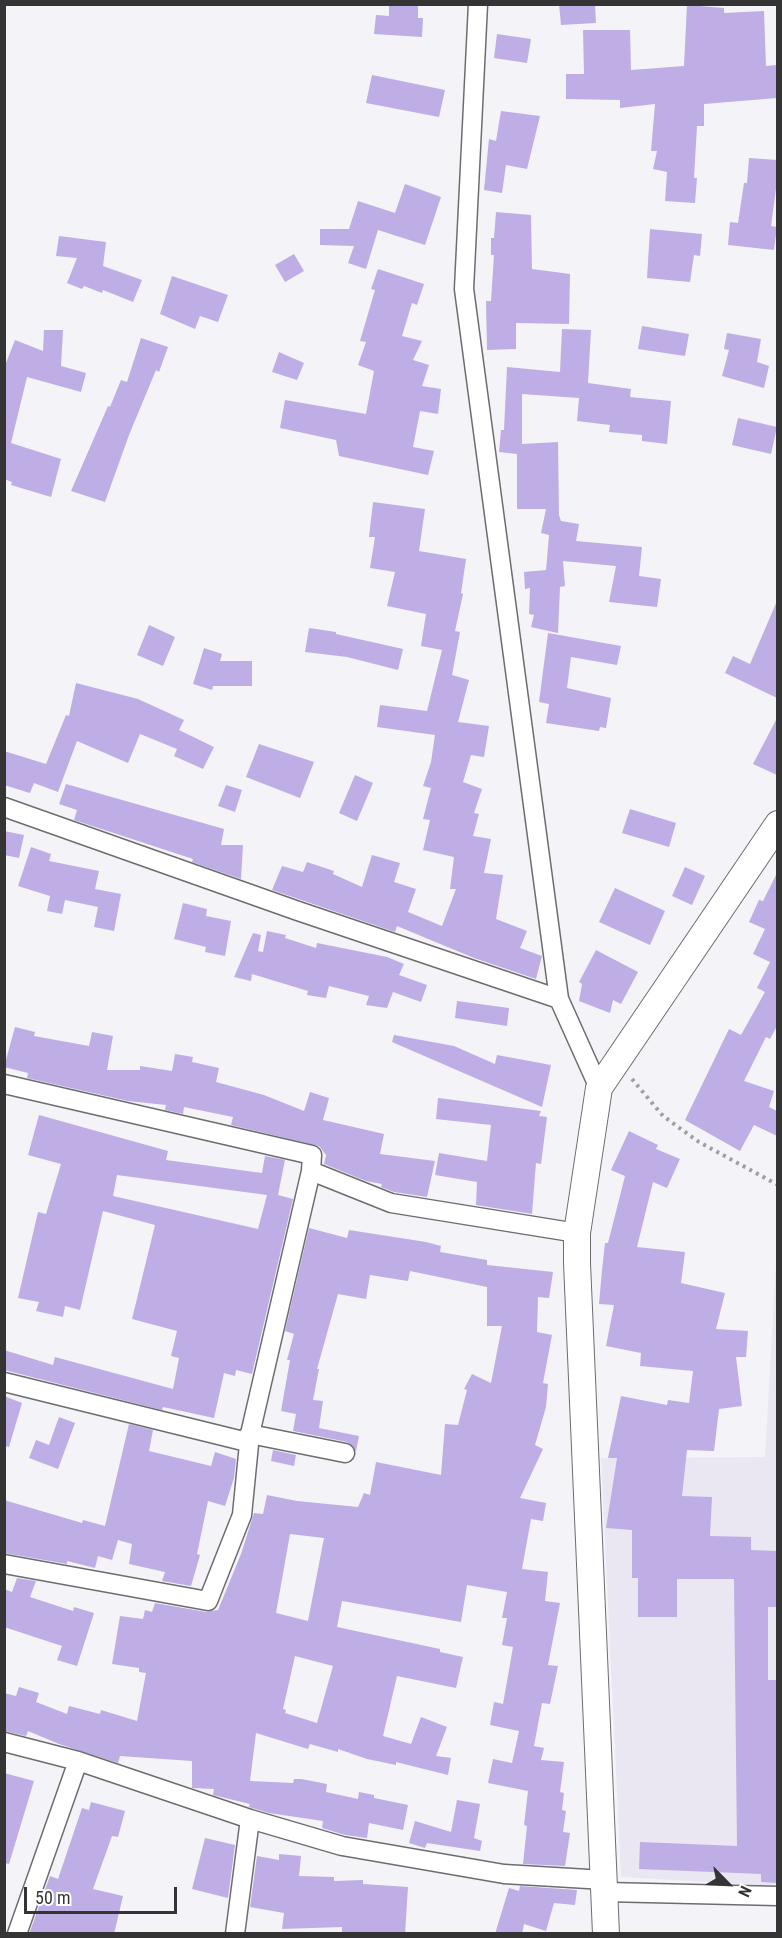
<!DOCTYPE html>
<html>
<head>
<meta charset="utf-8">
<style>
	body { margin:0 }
	#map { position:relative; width:782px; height:1938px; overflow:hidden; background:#f4f3f7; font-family:"Roboto Condensed",sans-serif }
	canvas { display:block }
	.frame { position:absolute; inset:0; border:6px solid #343435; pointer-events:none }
	.north { position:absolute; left:698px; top:1854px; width:60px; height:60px; -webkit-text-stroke:4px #fff; paint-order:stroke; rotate:114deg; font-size:16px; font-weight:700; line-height:24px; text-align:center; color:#343435 }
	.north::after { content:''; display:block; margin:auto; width:21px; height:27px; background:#343435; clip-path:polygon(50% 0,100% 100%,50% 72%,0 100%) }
	.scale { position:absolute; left:24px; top:1887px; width:153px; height:27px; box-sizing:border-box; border:3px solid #343435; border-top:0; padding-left:8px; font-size:18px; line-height:21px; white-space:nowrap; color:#343435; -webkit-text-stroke:4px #fff; paint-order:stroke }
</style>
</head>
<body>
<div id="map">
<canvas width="782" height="1938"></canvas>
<div class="frame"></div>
<div class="north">N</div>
<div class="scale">50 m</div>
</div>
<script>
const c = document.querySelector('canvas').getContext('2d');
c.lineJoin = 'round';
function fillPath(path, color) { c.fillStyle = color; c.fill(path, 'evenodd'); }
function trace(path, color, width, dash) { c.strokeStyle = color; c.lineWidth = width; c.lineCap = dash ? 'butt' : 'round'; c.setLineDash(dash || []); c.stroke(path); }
fillPath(new Path2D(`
	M777,1247V1886L621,1877L601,1458L765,1457Z`), '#eae7f2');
fillPath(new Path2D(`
	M389,4H418V18H423L422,37L374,34L376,15L389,16Z
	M559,4H595L596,23L561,25Z
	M687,5L724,8V13L764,11L766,66L776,65L777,89V98L704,104V126H697L694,178H697L695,203L665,201L667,172L653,169L657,151H651L655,104L620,108V100L566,99V74H584L583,30H630L631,70L684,66Z
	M497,34L531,39L527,63L494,58Z
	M372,75L445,90L439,117L366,103Z
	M501,111L540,116L527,169L506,165L502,193L484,190L489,139L496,141Z
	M749,158L777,160V181L771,226L777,227L774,250L728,245L730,222L738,223L744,183H747Z
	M405,184L441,197L425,245L378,230L366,269L348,263L354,246L320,245V229H349L358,201L395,213Z
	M496,212L531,215L532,269L570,274L569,324L516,323V349L487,350L486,301H491L494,255H491V238H494Z
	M650,229L702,234L700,256L694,255L690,282L647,278Z
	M59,236L106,242L103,266L142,280L133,302L103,290L102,293L84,286L82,289L67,283L77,258L56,256Z
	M294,254L304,271L285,282L275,265Z
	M378,269L424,284L417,305L412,303L402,336L422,341L413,360L429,365L422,386L441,389L438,414L420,411L413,447L434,451L428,475L339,456L336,440L280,428L285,400L366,414L374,371L358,365L366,342L360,341L375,290L371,289Z
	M172,276L228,295L218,322L200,316L195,329L160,314Z
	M642,326L689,334L685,356L638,349Z
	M562,329L591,330L588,383L631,389L630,397L671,401L667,444L642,441V435L609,432L610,425L577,421L579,398L522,394V444L558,442L559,515L561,521L579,524L576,541L642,547L639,576L661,579L657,607L609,602L616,566L563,561L565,586L560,587L558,633L531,627L534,615L529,614L530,588L525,589L524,572L546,570L549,535L541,533L546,509H517V454L499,452L501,430H504L507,367L560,372Z
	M44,330H63L61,366L86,373L81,392L27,377L11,443L61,459L51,497L11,485L12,482L4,479V368L15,340L43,351Z
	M727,333L761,339L757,362L769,366L764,388L722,376L729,350L724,349Z
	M141,338L168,347L159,372L156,370L129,435L105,502L71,491L108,406L110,407L121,380L127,382Z
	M279,352L304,363L297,380L272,372Z
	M738,418L777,427L771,454L732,445Z
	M373,502L425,509L419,551L466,559L461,593L463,594L455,631L460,632L452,675L469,680L458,722L489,726L484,757L471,755L463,782L482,789L474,813L479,814L473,836L491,839L484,873L503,875L496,919L527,931L520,948L542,956L536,979L474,958L397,926L395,932L272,890L282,866L303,872L307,862L334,871L333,874L362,887L372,855L400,863L394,882L416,889L408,912L442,926L456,889H450L454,857L423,850L430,820L423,819L431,788L423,786L431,762L435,735L377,727L380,705L427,711L442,650L421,646L426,614L387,606L395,572L370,568L375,537H369Z
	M777,601V698L725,673L733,656L750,664Z
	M149,625L175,637L163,666L137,655Z
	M309,628L336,632V634L403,649L398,670L347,657L305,652Z
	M548,633L621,646L617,665L571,657L567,688L611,698L606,728L600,727L599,731L546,723L549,704L539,702Z
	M204,648L222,654L220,661H252V686H213L212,690L193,684Z
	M76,683L138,699L184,720L179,730L214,747L203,769L174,756L177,749L140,734L128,763L77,741L58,792L34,783L30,793L4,785V751L46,764L66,715L69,716Z
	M777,718V775L753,764Z
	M259,744L314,762L300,798L246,777Z
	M355,775L373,783L357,821L339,813Z
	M66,784L224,829L221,845H243L241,879L192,862L193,859L74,820L77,810L59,804Z
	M226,785L242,790L235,812L218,806Z
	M630,809L676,823L669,847L622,833Z
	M4,831L24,835L19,858L4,855Z
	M31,847L51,854L49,861L99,871L95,889L121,894L114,931L94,927L98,907L65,900L62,914L47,911L50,896L18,886Z
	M685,867L705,876L692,905L672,896Z
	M777,873V1026L770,1039L766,1037L744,1081L774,1091L769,1107L777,1111V1136L754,1125L740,1151L685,1120L729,1029L741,1035L765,992L757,988L770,962L753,954L765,929L749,922L759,900L763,901Z
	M615,888L665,911L650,945L599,922Z
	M183,903L207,909L206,916L231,921L225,956L205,952L206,947L174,939Z
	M267,931L286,935L285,938L316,948L317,943L387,957L404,964L399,975L427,985L421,1002L393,992L387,1008L366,1005L369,996L329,986L326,998L307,995L308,991L252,974L251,981L234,977L253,933L261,935L258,951L263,952Z
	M596,950L638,972L621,1004L613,1000L610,1013L579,1001L582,984L579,982Z
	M457,1001L509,1008L507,1026L455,1018Z
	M15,1027L35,1032L34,1036L89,1046L92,1032L113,1036L107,1070H140V1066L172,1071L175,1054L193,1057L192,1062L219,1068L216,1082L264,1095L304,1111L310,1092L329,1098L323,1120L384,1134L380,1154L435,1161L427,1197L394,1192L381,1187L382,1184L366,1181L324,1164L326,1155L319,1146L231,1125L233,1117L184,1107L183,1114L165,1110L166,1105L128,1101L27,1078L28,1073L4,1067Z
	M394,1035L454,1046L495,1064L497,1055L551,1065L542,1107L392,1042Z
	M438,1098L541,1111L539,1116L547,1117L541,1164L536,1163L532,1214L476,1205L477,1182L435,1175L439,1153L487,1161L491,1125L436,1119Z
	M39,1115L168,1151L166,1160L262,1173L265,1156L285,1160L278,1195L293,1199L252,1374L236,1370L235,1376L224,1373L214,1418L163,1407L162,1410L4,1370V1350L53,1365L55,1357L173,1389L179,1358L171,1356L177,1331L132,1319L155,1225L103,1211L80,1310L65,1306L63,1317L36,1311L39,1302L18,1298L38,1212L46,1214L61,1164L28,1155ZM117,1175L267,1195L258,1229L113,1196Z
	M629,1131L658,1145L656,1149L680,1159L667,1188L653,1182L637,1247L685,1252L681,1283L725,1293L716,1329L748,1331L746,1357H736L742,1406L719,1409L714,1451L687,1450L682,1496L712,1497L710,1536L751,1537V1550L777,1551V1607H768V1680H777V1883L761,1882V1874L639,1869L640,1842L737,1846L734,1579H677V1617H638V1578H632V1530L606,1528L617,1458H608L621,1396L667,1405L668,1400L689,1403L693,1371L640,1366L641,1353L606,1346L614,1305L599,1304L602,1270L605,1243H608L625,1176L611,1170Z
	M309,1228L347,1238L349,1230L426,1242L441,1246L440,1252L487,1260V1265L553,1272L549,1298L538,1297L537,1332L552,1335L543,1383L548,1384L546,1407L535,1445L543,1449L520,1498L546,1503L543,1521L531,1519L522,1569L548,1572L545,1601L560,1603L548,1665L558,1666L550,1704L542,1703L534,1746L544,1748L541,1760L564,1762L560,1792L564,1793L562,1810L566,1811L563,1832L570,1833L565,1866L523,1864L527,1826L524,1825L528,1791L488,1783L493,1759L512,1763L519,1731L490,1725L494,1702L503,1704L513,1647L502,1645L507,1618H502L507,1592L467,1585L461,1622L342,1601L337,1627L440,1649V1652L463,1657L456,1688L397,1676L383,1736L411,1744L421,1717L447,1727L436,1756L451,1758L448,1775L396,1762V1765L367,1759L338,1749V1752L310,1744L308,1749L256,1733L250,1781L293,1783L294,1779H301L327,1784L326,1792L358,1799L359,1792L374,1795V1798L408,1805L403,1830L369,1823L367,1838L345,1835L322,1828L323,1821L269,1813L249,1807L250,1804L213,1795L214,1789L192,1788V1761L120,1756L118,1763L59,1744L28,1731L26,1736L4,1731V1693L16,1696L19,1687L39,1693L36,1702L67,1714L69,1706L100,1714L101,1710L137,1721L146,1673L139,1672V1668L112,1664L120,1616L143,1619L145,1610L152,1612L155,1603L206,1612L218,1610L241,1554L254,1513L263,1514L267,1495L297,1501L358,1507L364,1493L370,1495L376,1462L441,1475L445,1424L458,1425L467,1390L464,1389L472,1374L491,1383L502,1326H487V1287L410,1271L408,1281L370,1275L366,1299L338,1294L317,1369H319L313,1400L323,1401L319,1428L359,1436L356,1451L347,1442L293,1431L296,1414L281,1411L290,1360H287L294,1334L285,1331ZM290,1534L324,1538L308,1621L276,1613ZM295,1656L333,1666L317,1723L285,1713L286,1710L283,1709Z
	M4,1396L22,1403L9,1447L4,1446Z
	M59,1417L75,1423L58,1469L29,1458L36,1440L49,1445Z
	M129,1424L153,1430L149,1451L211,1466L215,1452L236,1459L234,1478L225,1506L208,1501L197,1554L200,1555L191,1586L162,1581L165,1572L129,1564L132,1544L118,1540L112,1560L98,1556L95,1568L67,1561V1564L4,1553V1500L82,1523L83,1520L105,1526Z
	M273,1450L296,1455L294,1466L271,1461Z
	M17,1578L36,1581L30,1597L73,1611L74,1607L94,1613L77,1666L57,1660L62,1646L4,1627V1589L12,1592Z
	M4,1773L34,1781L9,1864L4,1863Z
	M457,1800L480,1804L474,1838L482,1841L480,1851L427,1843L425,1848L409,1843L415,1821L451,1832Z
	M91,1802L125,1811L118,1837L112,1836L93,1889L123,1896L114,1934H29L50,1876L58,1879L82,1808L89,1810Z
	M205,1838L235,1845L228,1898L192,1889Z
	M279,1854L301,1856L299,1876L334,1877V1881L363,1880V1884L408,1887L405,1934H342V1927L282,1929L284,1913L250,1907L257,1856L279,1860Z
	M520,1886L577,1890L575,1905L554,1903L546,1931L524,1924L522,1934H495L509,1888L519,1891Z`), '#beaee5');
const minor = new Path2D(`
	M478,4L464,289L559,999L599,1088
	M4,807L298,911L559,999
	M4,1084L312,1155L311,1171L391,1203L577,1233
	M4,1382L243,1441L250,1434L345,1453
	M4,1564L208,1601L242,1515L250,1434L311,1171
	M4,1742L78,1761L250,1819L342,1846L504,1874L605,1880
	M605,1892L778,1896
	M17,1934L78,1761
	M235,1934L250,1819`);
const secondary = new Path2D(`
	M606,1934L577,1263V1233L599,1088L778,824`);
trace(minor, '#6d6d70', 21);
trace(secondary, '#6d6d70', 28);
trace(new Path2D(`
	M632,1079L663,1116L699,1142L778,1185`), '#9f9fa1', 4, [3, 4.5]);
trace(minor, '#fff', 18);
trace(secondary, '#fff', 26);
</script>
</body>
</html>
